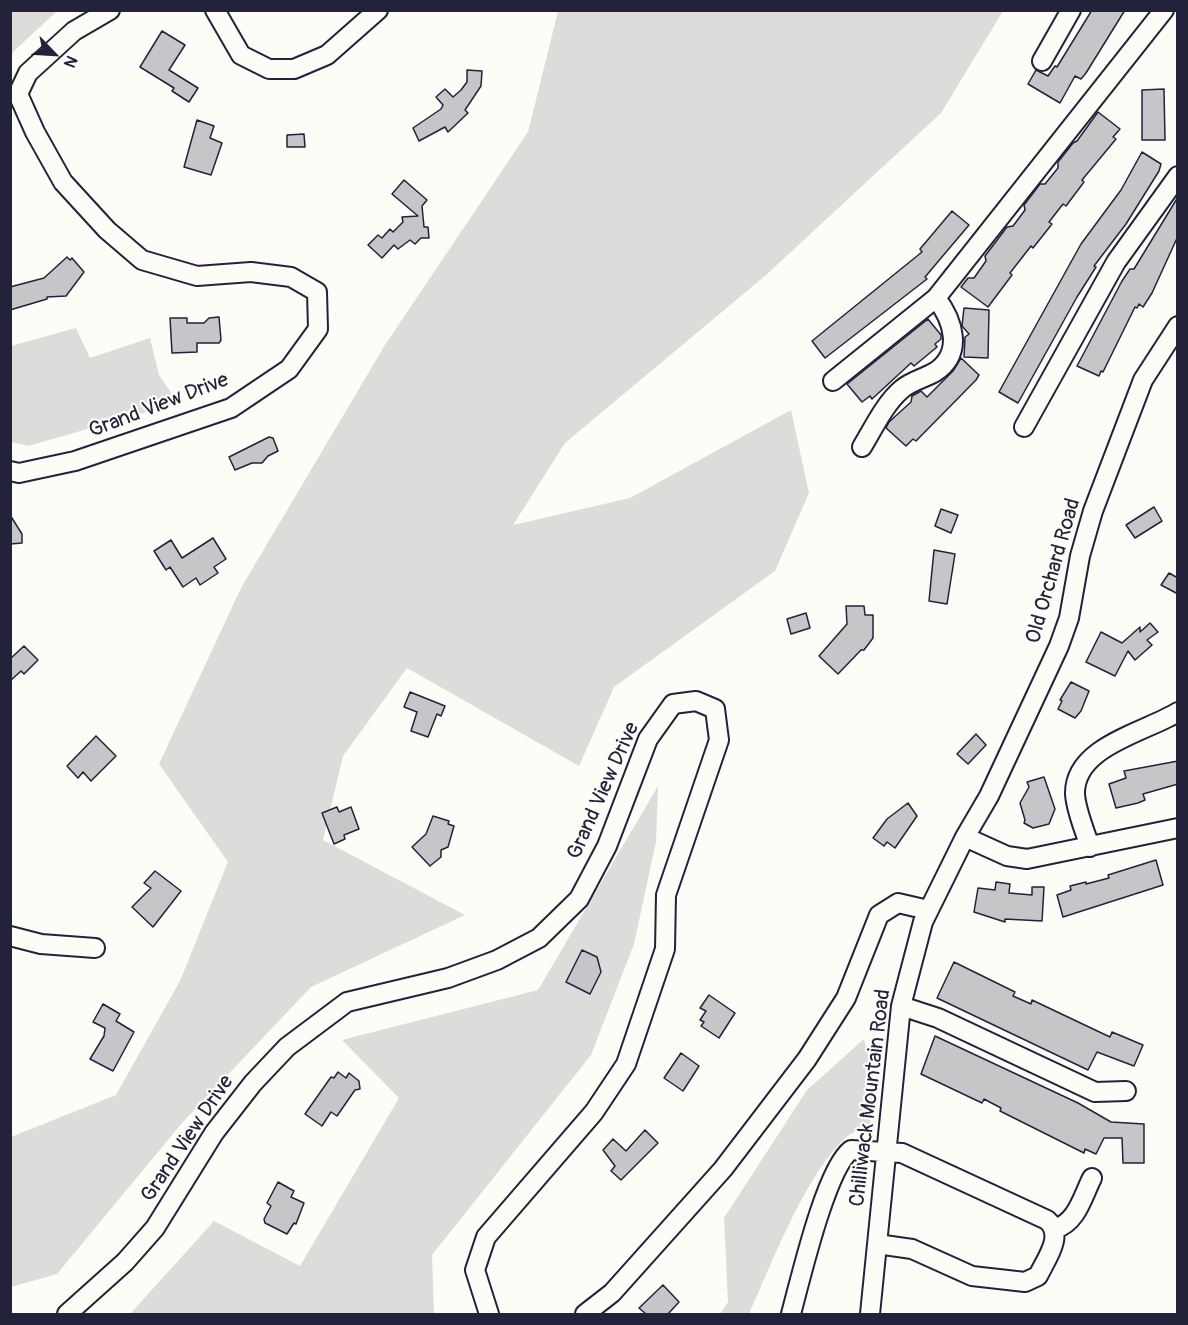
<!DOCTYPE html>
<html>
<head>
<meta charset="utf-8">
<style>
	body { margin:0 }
	#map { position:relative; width:1188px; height:1325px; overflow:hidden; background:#fdfcf7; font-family:Pangolin,sans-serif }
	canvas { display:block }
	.frame { position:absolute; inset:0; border:12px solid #22223b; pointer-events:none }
	.north { position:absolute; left:24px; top:24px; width:60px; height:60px; -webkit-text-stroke:4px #fdfcf7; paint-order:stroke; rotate:115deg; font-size:16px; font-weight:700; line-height:24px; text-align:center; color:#22223b }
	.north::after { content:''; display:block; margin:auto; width:21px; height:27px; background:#22223b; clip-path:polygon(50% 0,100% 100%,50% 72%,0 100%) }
</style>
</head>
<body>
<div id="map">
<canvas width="1188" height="1325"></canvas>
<div class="frame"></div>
<div class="north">N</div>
</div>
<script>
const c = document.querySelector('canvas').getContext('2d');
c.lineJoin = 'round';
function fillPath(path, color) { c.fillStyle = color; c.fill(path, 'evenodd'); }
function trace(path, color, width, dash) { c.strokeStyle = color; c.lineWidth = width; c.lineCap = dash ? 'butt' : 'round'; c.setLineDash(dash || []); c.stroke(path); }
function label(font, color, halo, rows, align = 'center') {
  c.font = font + ' Pangolin,sans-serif'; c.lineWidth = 4.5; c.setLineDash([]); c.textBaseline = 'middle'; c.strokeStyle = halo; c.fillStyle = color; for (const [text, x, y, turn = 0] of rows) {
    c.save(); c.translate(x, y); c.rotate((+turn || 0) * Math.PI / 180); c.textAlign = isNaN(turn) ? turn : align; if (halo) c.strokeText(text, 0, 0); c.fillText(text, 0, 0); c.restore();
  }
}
fillPath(new Path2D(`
	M11,10H57V11L11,54Z
	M558,11H1003L941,113L766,275L565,443L513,525L630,498L791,410L809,493L775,571L614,687L579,766L407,668L343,756L323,840L465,915L311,987L182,1123L57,1274L11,1287V1137L116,1095L180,981L228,862L159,764L241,588L385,345L528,132Z
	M76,328L90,358L150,338L159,375L178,403L28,446L11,442V346Z
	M658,786L656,842L634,944L591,1055L432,1255L434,1314H130L214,1221L300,1266L399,1098L342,1040L538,990Z
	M864,1039L875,1085L870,1126C863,1129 855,1131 849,1135C808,1168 771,1265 749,1314H720L728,1302L724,1218L807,1090Z`), '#dddcdb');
const building = new Path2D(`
	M1092,10H1125L1086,73L1081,79L1075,76L1060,103L1028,84L1036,70L1048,76L1055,66L1057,67Z
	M162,31L185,45L169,70L198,88L189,102L172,91L174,88L140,67Z
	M467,70L482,71L481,86L465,110L468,113L448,132L445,127L419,141L413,128L441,109L443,105L436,97L445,89L453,97L461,90L467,82Z
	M1164,89L1165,140H1142V90Z
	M1098,112L1120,129L1113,137L1116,139L1082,180L1084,182L1066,206L1063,204L1049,222L1052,224L1033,248L1031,246L1010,273L1012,275L988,307L961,287L968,278H974L986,261L985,256L1007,227L1013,226L1025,210L1024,205L1040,184H1045L1058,168V162L1073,143L1077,141Z
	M197,120L214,126L210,138L222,143L211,175L184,167Z
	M304,134L305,147H287V135Z
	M1142,152L1161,164L1159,171L1126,224L1094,266L1096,267L1077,297L1018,403L999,392L1081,244L1121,190Z
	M404,180L427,200L422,206L424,227H428L429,238H421L415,244L410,240L398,249L394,245L382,258L368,245L378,235L382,238L390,229L393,232L403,222L402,217L418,216L392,194Z
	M1178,197V236L1152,293L1143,307L1139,304L1137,308L1135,307L1103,372L1101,371L1099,376L1077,366L1122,281L1130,269H1134Z
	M952,211L969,225L925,277L927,279L825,358L812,341L922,252L920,249Z
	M67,257L70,260L72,258L84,272L66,296L47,297V299L10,310V287L44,278Z
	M964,308L989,310L988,358L964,357L965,337L969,334L962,326Z
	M219,317L221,340L219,343H197V352L172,353L170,318H187V323H204L209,318Z
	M928,319L941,335V339L935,344L937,347L914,366L911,363L872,399L870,396L862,402L847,384Z
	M961,358L979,375L976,380L916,441L913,439L906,446L886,428L889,422L911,402L912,396L921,391L927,397L953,371Z
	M269,437L273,438L278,451L268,456L262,463H252L235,470L229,457Z
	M1154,507L1162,521L1135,538L1126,525Z
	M941,509L958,515L951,533L935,526Z
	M10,515L22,534V543L10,544Z
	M213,538L226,559L214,567L218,573L200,585L196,578L183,587L170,567L166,570L154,551L171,540L182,558Z
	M934,550L955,554L947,604L929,601Z
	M1169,573L1178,578V594L1161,585Z
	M846,606H864L865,615H873V638L864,650H861L838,674L819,656L847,624Z
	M806,613L810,628L791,634L787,619Z
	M1150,623L1158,632L1147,640L1152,645L1135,660L1128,651L1115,676L1086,662L1101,632L1122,643L1140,627V632Z
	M24,646L38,660L24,674L21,671L10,681V659Z
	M1071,682L1089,691L1081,711L1075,718L1058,709L1062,701L1060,700Z
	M410,692L445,706L441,716L437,714L428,737L411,731L417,712L404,707Z
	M976,734L986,745L968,764L957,754Z
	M96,736L116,756L91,781L83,772L78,778L67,766Z
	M1178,761V784L1143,794L1145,800L1138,803L1116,808L1109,784L1126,778L1124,771Z
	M1044,777L1055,809L1049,824L1033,828L1024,823L1025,820L1020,803L1029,787L1027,782Z
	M908,803L917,816L895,848L887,842L884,846L873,838L887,819Z
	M337,807L339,812L351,807L359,829L344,835L345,839L334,844L322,813Z
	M433,816L449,821L448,824L454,826L448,847L441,850V857L430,866L412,847L426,834Z
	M1156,860L1163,885L1063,917L1057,895L1071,890L1070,886L1086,882V884L1109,878L1108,875Z
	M155,871L181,891L153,927L132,907L151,888L144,883Z
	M996,882L1010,884L1009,893L1032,895V887H1044L1042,921L1005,919V922L974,912L978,888L995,890Z
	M582,950L597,957L601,972L590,994L566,982Z
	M954,962L1015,992L1013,996L1031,1004L1032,1000L1110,1037L1112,1032L1143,1045L1134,1066L1097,1052L1088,1070L937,998Z
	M709,995L735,1013L719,1038L701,1026L704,1022L700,1020L706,1011L700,1008Z
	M103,1004L120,1014L116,1021L134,1032L113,1071L90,1059L104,1036L105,1028L93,1022Z
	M935,1036L1078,1103L1111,1122L1144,1124V1163H1123L1122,1138H1104L1096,1154L1085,1149L1084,1153L1000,1111L1001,1108L984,1099L982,1103L921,1074Z
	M681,1053L699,1066L683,1091L664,1078Z
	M338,1072L346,1078L349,1073L359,1081L360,1089L355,1090L337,1116L331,1112L322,1126L305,1114L331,1077L334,1078Z
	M645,1130L658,1143L621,1180L611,1171L615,1166L603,1150L613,1139L626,1151Z
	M278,1182L294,1191L291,1197L304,1203L296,1224L294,1223L287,1234L265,1223L264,1219L271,1206L267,1203Z
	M663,1285L679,1302L668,1314H646L639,1308Z`);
fillPath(building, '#c6c6c8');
trace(building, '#22223b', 1.5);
const minor = new Path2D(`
	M215,10L241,55L269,69H294L327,55L378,10
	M1042,61L1071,10
	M833,381L936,298L1164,10
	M1024,427L1116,262L1178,176
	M862,447C873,429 885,403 902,389C911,381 925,378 935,372C964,353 953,320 936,298
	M10,471L19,473L75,461L231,408L289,369L318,329L317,292L291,277L251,272L197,276L142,260L107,230L63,182L35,132L18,94L28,73L74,31L110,10
	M965,837L1007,856L1027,859L1178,828
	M1090,847C1085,831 1076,811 1075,794C1074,746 1146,732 1178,712
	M10,936L41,944L95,948
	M901,1006L938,1018L1095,1092L1126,1091
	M1055,1229C1077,1222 1082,1198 1092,1178
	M67,1314L125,1262L155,1228L214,1133L253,1083L287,1047L347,1002L448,978L497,960L539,938L579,899L607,846L648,739L673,704L696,701L715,709L719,740L666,895L665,949L626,1064L594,1112L486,1237L475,1270L489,1314
	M585,1314L612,1293L723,1169L807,1059L846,998L879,915L898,903L928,910
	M791,1314C800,1281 826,1168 851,1150L902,1153L1047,1220C1065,1235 1046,1259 1038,1276L1025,1282L972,1276L912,1249L877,1244
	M870,1314L901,1006L923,922L965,837L989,796L1059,646L1069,618L1080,556L1093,511L1143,380L1178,326`);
trace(minor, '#22223b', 22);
trace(minor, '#fdfcf7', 18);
label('21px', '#22223b', '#fdfcf7', [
	["Grand View Drive",159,406,-21],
	["Old Orchard Road",1054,571,-74],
	["Grand View Drive",604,791,-66],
	["Chilliwack Mountain Road",871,1098,-83],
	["Grand View Drive",188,1139,-56]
]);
</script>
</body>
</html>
